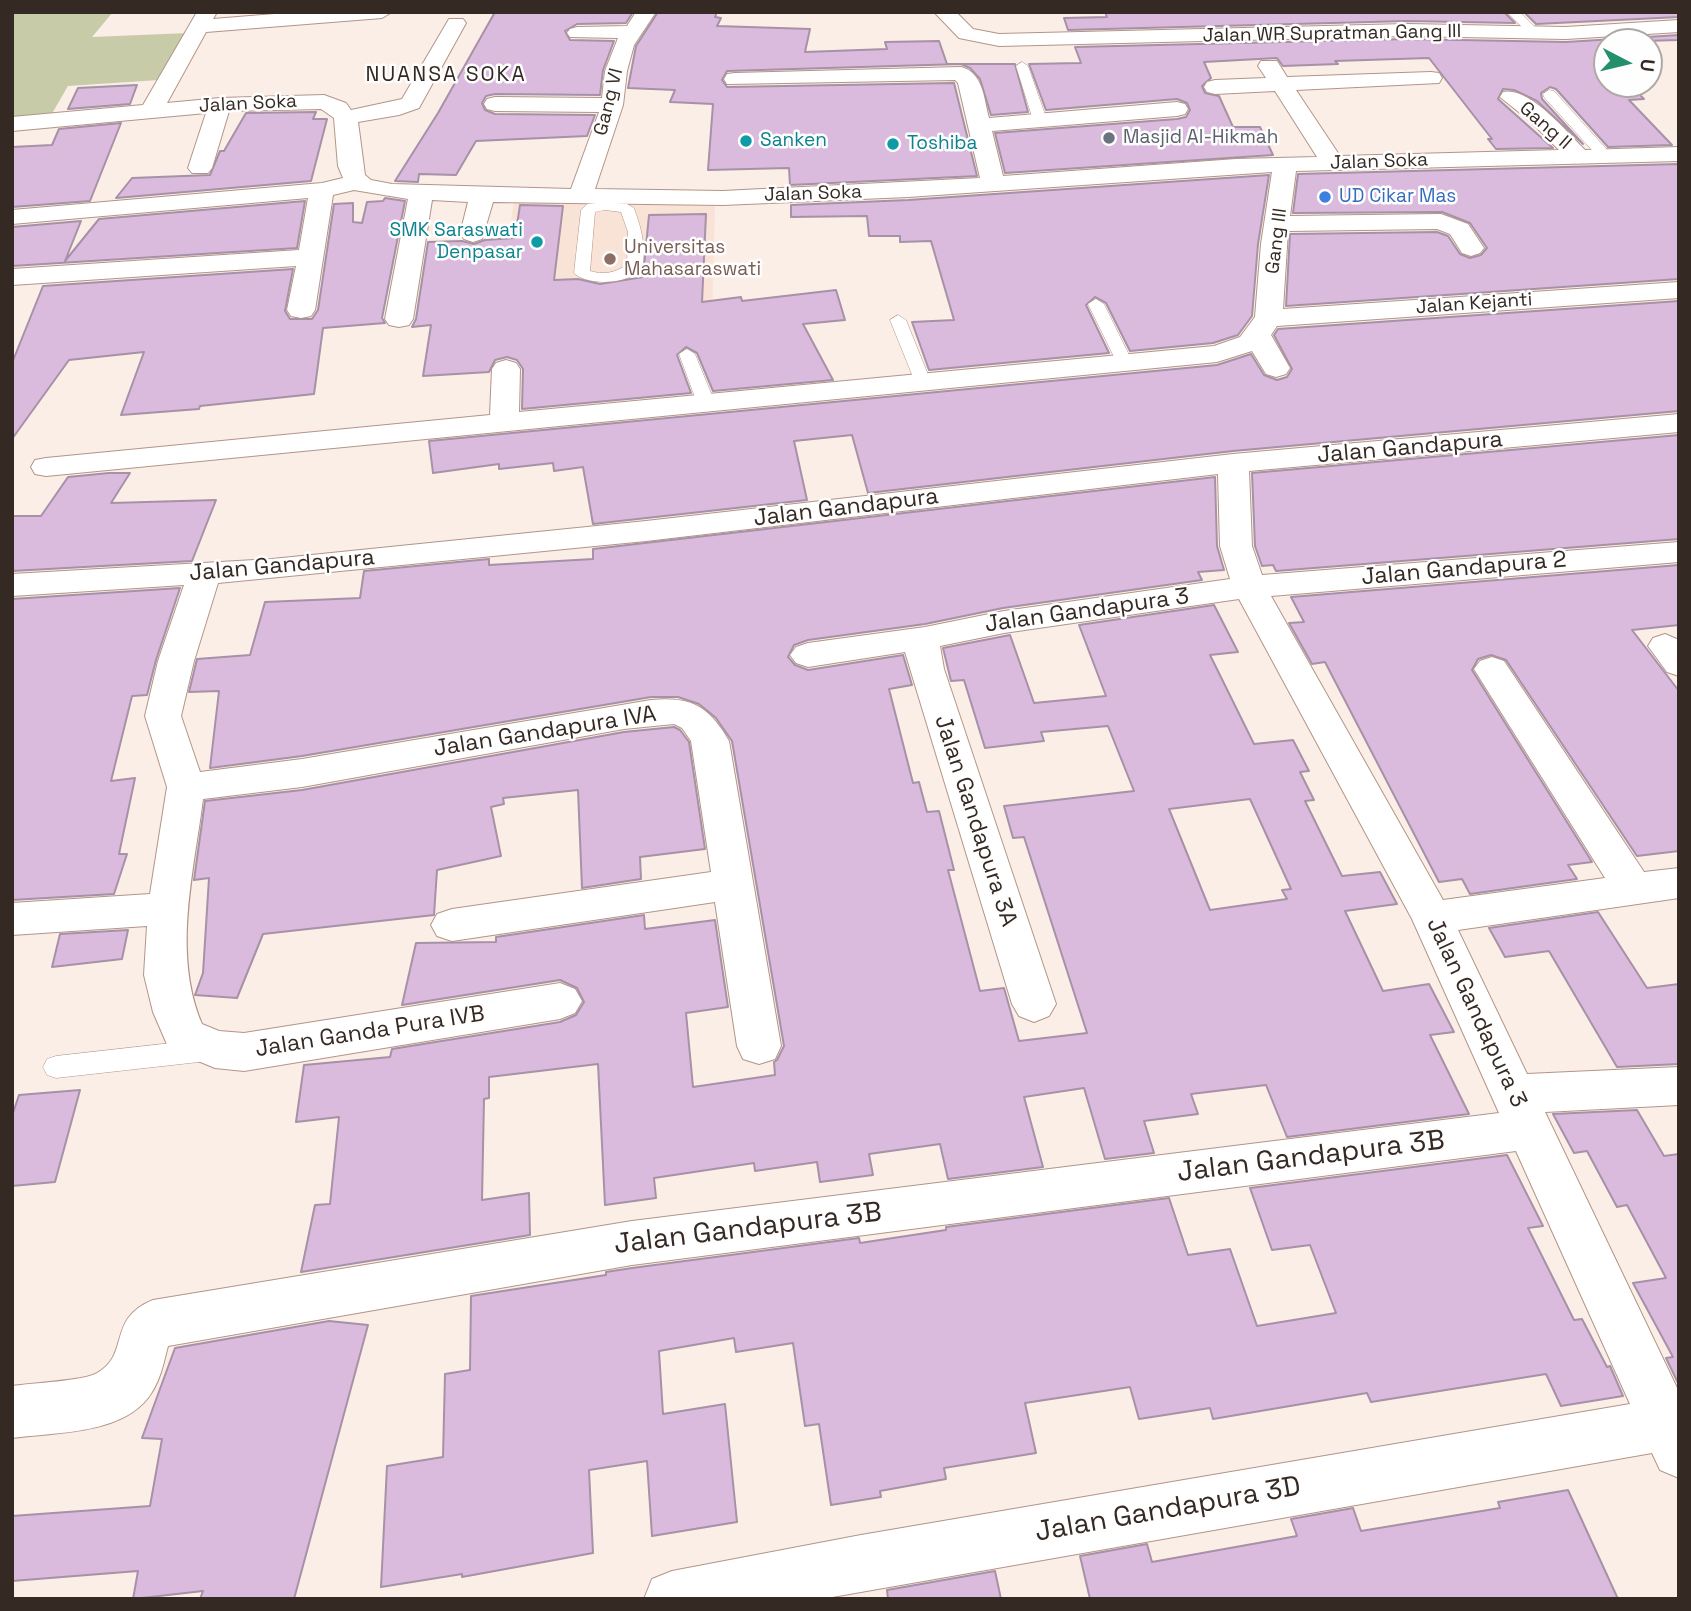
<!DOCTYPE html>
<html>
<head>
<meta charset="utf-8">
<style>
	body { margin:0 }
	#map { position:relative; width:1691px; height:1611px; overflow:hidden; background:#fbeee7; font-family:"Space Grotesk",sans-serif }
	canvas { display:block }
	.frame { position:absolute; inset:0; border:14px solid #352923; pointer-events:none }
	.north { position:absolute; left:1593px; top:28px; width:70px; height:70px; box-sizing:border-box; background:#fefefe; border:2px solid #aea9a6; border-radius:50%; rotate:97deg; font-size:19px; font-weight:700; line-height:28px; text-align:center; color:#352923 }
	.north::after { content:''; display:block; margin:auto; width:24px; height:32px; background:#248f6d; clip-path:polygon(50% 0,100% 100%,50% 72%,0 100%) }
</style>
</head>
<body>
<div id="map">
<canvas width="1691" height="1611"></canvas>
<div class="frame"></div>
<div class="north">U</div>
</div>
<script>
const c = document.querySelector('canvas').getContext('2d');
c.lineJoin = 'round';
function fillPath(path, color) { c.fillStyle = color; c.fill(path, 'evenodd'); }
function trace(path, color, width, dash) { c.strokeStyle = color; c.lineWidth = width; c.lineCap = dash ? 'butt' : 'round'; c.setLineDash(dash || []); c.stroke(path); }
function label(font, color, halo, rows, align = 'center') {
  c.font = font + ' "Space Grotesk",sans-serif'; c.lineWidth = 5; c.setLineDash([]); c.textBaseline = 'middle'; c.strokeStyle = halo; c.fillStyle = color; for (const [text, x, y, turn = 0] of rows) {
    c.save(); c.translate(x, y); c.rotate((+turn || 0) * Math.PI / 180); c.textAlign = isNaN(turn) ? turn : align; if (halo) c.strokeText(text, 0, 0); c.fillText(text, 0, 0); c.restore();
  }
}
fillPath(new Path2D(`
	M514,201L715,206L712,313L496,323Z`), '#f9e2d6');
fillPath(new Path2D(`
	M12,12H113L92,37L188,33L159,80L68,86L50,117L12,120Z`), '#c8cba8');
const building = new Path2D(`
	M495,12H633L626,23L577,24L565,31L570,40L614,41L603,70L600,95L495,94L486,96L482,103L485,110L495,114L595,115L587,136L476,141L456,175L419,174L418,182L395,181L438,113Z
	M658,12H717L715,17L721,18L717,26L810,29L805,52L887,49L885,42L939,41L947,64H1015L1028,112L991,115L980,79L970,68L961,64L727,71L722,80L727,87L954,83L977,176L790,185L789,168L708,170L713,104L670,102L675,90L628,88L636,46Z
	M1105,12H1504L1515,23L1407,21L1068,30L1064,18L1107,17Z
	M1524,12H1679V17L1536,24Z
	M1679,35V40L1607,42V58H1604L1607,61V84H1629L1644,99L1629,100L1672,145L1608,147L1556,89L1550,87L1541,93L1542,99L1583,144L1537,101L1514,90L1503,89L1498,99L1553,148L1496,149L1488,139H1492L1429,58L1335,61L1338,64L1283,66L1277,58L1204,62L1211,78L1202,86L1205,93L1219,96L1233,127H1260L1273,155L1005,173L995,133L1177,119L1186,117L1190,110L1187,103L1177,99L1046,110L1029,64L1081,63L1075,47L1407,39L1566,42Z
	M137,85L130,104L68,109L78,88Z
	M316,112L313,119H327L311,181L116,198L132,178L210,175L220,151H224L246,113Z
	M121,123L90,201L12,207V147L52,145L59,129Z
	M1679,164V279L1286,306L1290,234L1437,232L1448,236L1460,254L1470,258L1481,255L1487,248L1470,223L1442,212L1293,213L1298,174Z
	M1269,175L1258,244L1252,316L1238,335L1213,343L1130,351L1106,303L1095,297L1086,305L1109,353L929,370L912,322L954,320L931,241L900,242V236H869L867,216L791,217V205L908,200Z
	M385,198L405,201L382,318L385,323L323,328L314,394L200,406L199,409L121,415L144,352L69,360L12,439V363L43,286L293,269L285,311L290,319H312L318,310L334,204L353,203V222L362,223L367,202L383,201Z
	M305,201L297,248L12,266V227L81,221L65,261L99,219Z
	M520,205L563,206L554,280L578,279L600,284L643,277L649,215L706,214L702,302L741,297L742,301L836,290L845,320L803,324L833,380L713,391L697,353L686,347L677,355L691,393L522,409L523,369L517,360L507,357L495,360L489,372L423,376L431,325L412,327L416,319L428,242L462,241L474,244L485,240L515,238Z
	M1679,301V411L1233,451L868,493L852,435L794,441L807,500L593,524L583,467L554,471L553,463L499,469V464L433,473L429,441L1217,365L1251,354L1264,375L1277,380L1287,377L1292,369L1274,335L1278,329Z
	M1679,435V539L1276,571L1273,565L1262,566L1255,546L1252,473Z
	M109,473H130L111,503L216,500L192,561L12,571V516H41L68,477Z
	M1215,477L1217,546L1224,570L1198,572L1202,580L1003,608L925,624L808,640L794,645L788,657L795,665L808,670L903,655L912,685L889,689L913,783L919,782L927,812L939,811L954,870H948L980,991L1004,988L1019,1041L1087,1033L1024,837L1013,838L1004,806L1134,791L1108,726L1041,732L1044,741L985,748L964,680L951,681L943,648L1010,635L1034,703L1106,696L1079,625L1214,605L1238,652L1210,655L1254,744L1293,740L1309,771L1300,772L1314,800L1305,801L1342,876L1380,872L1397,904L1345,911L1383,991L1429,984L1454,1032L1430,1035L1469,1114L1287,1137L1266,1085L1191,1094L1198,1114L1144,1121L1154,1153L1105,1159L1084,1088L1024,1097L1043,1167L948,1179L940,1144L869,1154L873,1175L820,1182L817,1162L755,1171L754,1163L654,1178L656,1198L605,1205L598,1064L489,1077V1098L484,1099L482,1200L529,1193L530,1235L301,1272L315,1205L330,1204L339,1117L296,1122L304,1065L390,1057L392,1049L560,1022L576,1015L584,1002L577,988L560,980L402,1005L416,943L496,942V937L644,915L645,929L715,920L728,1007L686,1013L693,1087L775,1075L774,1062L777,1060L784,1046L732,741L716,718L699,704L678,697H651L302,756L210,768L219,691L189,692L197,659L250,655L265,602L360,598L364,571L489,559V565L593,559V549ZM1250,799L1291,889L1282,890L1287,899L1210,910L1169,809Z
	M1679,565V625L1632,630L1679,691V851L1637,856L1506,660L1491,655L1478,659L1472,670L1592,862L1568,865L1577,879L1470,894L1462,879L1439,882L1325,662L1312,664L1289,623L1304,622L1291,597Z
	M180,588L156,660L147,695L132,696L111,781L135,778L119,854H127L114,894L12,900V599Z
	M674,727L680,730L689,742L705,849L640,857L641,879L582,888L578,790L503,798L504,804L491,807L501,856L437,870L434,915L263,934L237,998L195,995L203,973L209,878L194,880L205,801L302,790L624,732Z
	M1598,912L1647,988L1679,984V1064L1617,1067L1549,951L1505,957L1489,928Z
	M128,930L122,959L52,967L60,934Z
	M80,1090L55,1182L12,1186V1116L19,1095Z
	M1637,1110L1664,1156L1679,1154V1385L1666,1358L1673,1357L1633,1283L1666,1278L1627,1205L1617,1207L1587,1151L1574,1153L1553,1114Z
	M1507,1155L1543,1226L1528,1228L1574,1320L1582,1319L1607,1367L1610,1366L1623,1396L1561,1406L1546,1374L1371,1402L1367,1393L1213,1419L1210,1408L1139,1419L1130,1387L1025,1403L1036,1453L944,1468L946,1479L880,1491L881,1497L831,1505L819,1424L805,1426L793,1343L736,1352L734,1338L659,1351L663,1414L725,1404L737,1522L652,1536L647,1461L589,1470L593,1553L462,1577V1574L381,1587L387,1466L443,1457L445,1374L470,1370L471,1296L606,1275V1272L632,1268L859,1238L860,1243L946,1230V1227L1169,1198L1188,1255L1230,1249L1257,1326L1336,1313L1310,1245L1272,1250L1250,1188Z
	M329,1321L368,1325L294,1599H200L203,1591L133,1599L138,1571L12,1581V1516L150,1506L162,1439L142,1438L175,1348Z
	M1568,1490L1618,1599H1090L1080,1556L1147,1544L1152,1562L1297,1536L1291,1519L1353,1508L1361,1531L1500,1508L1498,1502Z
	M995,1571L1001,1599H888L887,1590Z`);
fillPath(building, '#dbbbdd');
trace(building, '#a691a7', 2);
const service = new Path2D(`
	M1507,12H1520L1541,33L1531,36Z
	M1022,62L1028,66L1047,120L1045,123H1035L1033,120L1016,66Z
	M1549,90L1554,91L1609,152V158H1599L1544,97L1543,94Z
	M605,202L627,204L634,208C640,225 646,244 643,263C639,285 587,287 574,273L581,210L587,204ZM605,210L621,212L628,232L627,264C617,273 603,275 590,271L595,212Z
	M1096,299L1104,304L1132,361L1130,365H1118L1116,361L1088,304Z
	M898,315L906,320L931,382L929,386L923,387L915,382L890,320Z
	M687,349L695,354L715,403L712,407L706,408L697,403L679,354Z
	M208,1039L217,1042L221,1050L217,1058L208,1061L56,1078L47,1075L43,1067L47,1059L56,1056Z`);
const minor = new Path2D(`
	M197,12H217L213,19L299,12H392L382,18L206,32L167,103L220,98L324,95L346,103L351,110L402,99L449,19H463L466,23L419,108L399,115L358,122L365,175L371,180L392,184L571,189L599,112L495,111L487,109L484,104L487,99L495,97L602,98L605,71L618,38L570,37L567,33L570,29L577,27L627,26L636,12H656L634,45L627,71L623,105L595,189L723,191L980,178L958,83L955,80L727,84L724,79L727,74L735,73L961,67C983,72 984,99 989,118L1177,102L1185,104L1188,109L1185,114L1177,116L992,131L1003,176L1236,159L1317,157L1275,91L1215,94L1207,92L1204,87L1207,82L1215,80L1266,78L1258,66L1261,61H1277L1287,77L1431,72L1439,73L1442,78L1439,83L1296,90L1340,156L1559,150L1530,121L1500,97L1503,92C1529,86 1567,132 1585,150L1679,147V161L1296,171L1290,216L1441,214L1468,224L1484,248L1480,253L1471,256L1462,253L1450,234L1437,229L1288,231L1283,309L1679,282V298L1277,326L1271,335L1290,368L1286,374L1276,377L1266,374L1252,351L1217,362L46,476L35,474L31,467L35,460L46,458L490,415L492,369L496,363L506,360L516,363L520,369L519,412L1214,346L1240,337L1255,317L1261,244L1272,172L908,197L723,205L493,202L482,239L473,242L464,239L460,234L468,202L432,200L413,319L409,325L399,327L389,325L385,319L408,199L354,190L333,195L315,310L311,316L301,318L291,316L287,310L296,266L12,285V269L299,250L308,198L12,224V210L322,183L343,178L338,166L334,118L321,109L229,111L212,168L208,173H192L188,168L206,113L12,131V117L143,105Z
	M934,12H956L973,29L999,34L1407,24L1566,27L1679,20V32L1566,39L1407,36L999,46L959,38Z
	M1679,414V432L1249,471L1252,546L1262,575L1679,542V562L1271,596L1443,900L1605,878L1474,669L1480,661L1492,657L1504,661L1644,872L1679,868V898L1458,930L1527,1074L1679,1067V1105L1545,1112L1679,1392V1478L1660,1470L1652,1453L821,1599H644L652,1579L672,1571L861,1535L1630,1404L1516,1151L632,1265L168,1346C164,1361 161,1378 152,1392C126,1435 56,1432 12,1438V1386C32,1383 83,1381 97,1373C131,1354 106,1319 153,1300L632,1221L1499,1113L1412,919L1239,599L1004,633L940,646L944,669L1056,1004L1049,1016L1034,1022L1019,1016L1012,1004L905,652L808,667L796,663L790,655L796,647L808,643L925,627L1004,611L1230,579L1220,546L1218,474L646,541L218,583L194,661L181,716L200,772L302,759L651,700C691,696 709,706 729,741L781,1046L775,1059L759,1064L743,1059L737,1046L715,902L452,941L437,936L431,925L437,914L452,909L711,872L691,741L682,728L674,724L624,729L302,787L203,799C194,872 172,953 202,1024L219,1031L244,1033L560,983L575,989L582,1001L575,1013L560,1019L244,1071L215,1068L169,1049L153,1012L144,975L147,926L12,935V903L150,894L167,787L145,716L158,661L184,585L12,596V574L272,559L646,521L1233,454Z
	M1665,634L1679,640V676L1667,672L1648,646L1653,638Z`);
trace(service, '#b39587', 1);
trace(minor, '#b39587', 2);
fillPath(service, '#fff');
fillPath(minor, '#fff');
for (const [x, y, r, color] of [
	[1109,138,7,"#6b7280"],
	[746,141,7,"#0f9aa8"],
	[893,144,7,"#0f9aa8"],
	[1325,197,7,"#3f7fe0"],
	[537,242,7,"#0f9aa8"],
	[610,259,7,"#8d6e63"]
]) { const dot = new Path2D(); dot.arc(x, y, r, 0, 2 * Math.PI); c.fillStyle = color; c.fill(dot); trace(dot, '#fefefe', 2.5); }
label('19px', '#352923', '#fefefe', [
	["Jalan WR Supratman Gang III",1332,34,-1],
	["Gang VI",609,102,-76],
	["Jalan Soka",248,104,-3],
	["Gang II",1545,126,41],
	["Jalan Soka",1379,162,-2],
	["Jalan Soka",813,194,-2],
	["Gang III",1277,241,-83],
	["Jalan Kejanti",1474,304,-4]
]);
label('19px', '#5b616d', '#fefefe', [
	["Masjid Al-Hikmah",1123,138]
], 'left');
label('19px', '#0d838f', '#fefefe', [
	["Sanken",760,141],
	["Toshiba",907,144],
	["SMK Saraswati",523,231,"right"],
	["Denpasar",523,253,"right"]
], 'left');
label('19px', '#366cbe', '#fefefe', [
	["UD Cikar Mas",1339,197]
], 'left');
label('19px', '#785e54', '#fefefe', [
	["Universitas",624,248],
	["Mahasaraswati",624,270]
], 'left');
c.letterSpacing = '2px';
label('21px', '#352923', '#fefefe', [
	["NUANSA SOKA",446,75]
]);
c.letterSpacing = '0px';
label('23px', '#352923', '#fefefe', [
	["Jalan Gandapura",1410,448,-5],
	["Jalan Gandapura",846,508,-7],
	["Jalan Gandapura",282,566,-5],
	["Jalan Gandapura 2",1464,569,-5],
	["Jalan Gandapura 3",1087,611,-8],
	["Jalan Gandapura IVA",545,732,-9],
	["Jalan Gandapura 3A",975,821,72],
	["Jalan Gandapura 3",1476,1013,65],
	["Jalan Ganda Pura IVB",370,1032,-9]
]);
label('28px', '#352923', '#fefefe', [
	["Jalan Gandapura 3B",1311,1157,-7],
	["Jalan Gandapura 3B",748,1229,-7],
	["Jalan Gandapura 3D",1168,1510,-10]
]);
</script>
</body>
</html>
